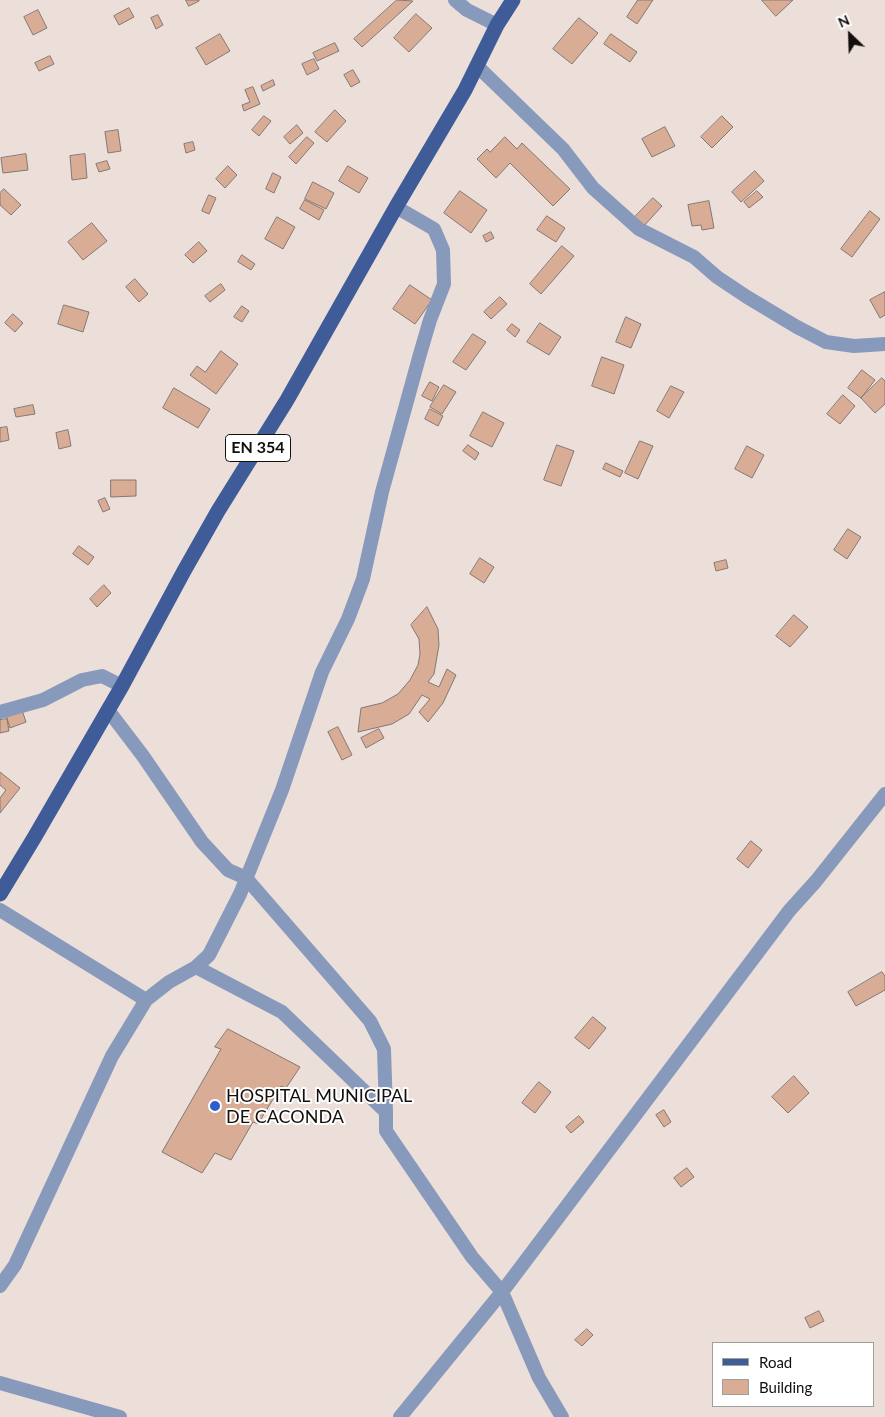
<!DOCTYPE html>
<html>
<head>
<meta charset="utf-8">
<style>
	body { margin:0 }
	#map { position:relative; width:885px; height:1417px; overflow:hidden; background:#ecdfd9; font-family:Lato,sans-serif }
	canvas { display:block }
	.legend { position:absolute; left:712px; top:1342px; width:162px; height:65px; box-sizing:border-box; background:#fff; border:1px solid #a19f9e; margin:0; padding:6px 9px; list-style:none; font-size:15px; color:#130f0d }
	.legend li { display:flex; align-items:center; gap:10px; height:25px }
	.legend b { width:25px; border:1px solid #a19f9e }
	.north { position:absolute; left:825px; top:10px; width:50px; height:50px; -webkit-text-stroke:4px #fff; paint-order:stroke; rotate:336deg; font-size:14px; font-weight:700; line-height:20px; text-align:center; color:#130f0d }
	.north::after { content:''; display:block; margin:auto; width:18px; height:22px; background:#130f0d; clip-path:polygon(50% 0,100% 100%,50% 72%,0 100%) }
</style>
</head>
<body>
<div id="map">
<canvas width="885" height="1417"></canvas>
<ul class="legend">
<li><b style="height:6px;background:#3f5c98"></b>Road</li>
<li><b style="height:14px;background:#d9ac96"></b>Building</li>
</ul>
<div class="north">N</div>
</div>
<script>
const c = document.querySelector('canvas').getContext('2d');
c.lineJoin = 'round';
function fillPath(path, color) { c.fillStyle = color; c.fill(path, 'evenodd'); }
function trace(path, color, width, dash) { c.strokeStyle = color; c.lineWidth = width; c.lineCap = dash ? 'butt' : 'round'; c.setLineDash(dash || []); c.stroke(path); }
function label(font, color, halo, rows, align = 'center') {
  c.font = font + ' Lato,sans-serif'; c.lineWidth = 4; c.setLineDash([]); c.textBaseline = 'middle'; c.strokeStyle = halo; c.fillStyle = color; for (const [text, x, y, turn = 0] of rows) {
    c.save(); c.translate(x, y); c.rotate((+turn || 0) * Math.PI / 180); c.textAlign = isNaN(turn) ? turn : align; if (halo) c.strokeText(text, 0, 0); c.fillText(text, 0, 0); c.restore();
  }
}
const building = new Path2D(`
	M186,0H199V1L189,6Z
	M397,0L413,1L362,47L354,39Z
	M638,0H653L637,24L627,17Z
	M762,0H793L776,16Z
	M129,8L134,17L119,25L114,16Z
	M38,10L47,28L33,35L24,17Z
	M416,14L432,28L409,52L394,38Z
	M158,15L163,25L156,29L151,18Z
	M579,18L598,33L572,64L553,49Z
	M220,34L230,51L206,65L196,48Z
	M611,34L637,52L630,62L604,44Z
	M335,43L339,51L317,61L313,53Z
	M50,56L54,64L39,71L35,63Z
	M314,59L319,69L307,75L302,64Z
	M353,70L360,82L351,87L344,75Z
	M273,80L275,85L263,91L261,86Z
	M253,87L260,104L244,111L242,105L250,102L245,90Z
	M335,110L346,121L327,142L315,132Z
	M264,116L271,121L259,136L252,130Z
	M722,116L733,127L712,148L701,137Z
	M297,125L303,133L290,144L284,137Z
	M665,127L675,146L652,157L642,139Z
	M118,130L121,151L108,153L105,132Z
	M307,137L314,143L296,164L289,157Z
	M505,137L517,149L522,143L570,189L553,206L510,163L496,178L477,159L487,149L490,152Z
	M193,142L195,150L186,153L184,144Z
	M26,154L28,170L3,173L1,158Z
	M85,154L87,178L72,180L70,156Z
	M107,161L110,169L99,172L96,164Z
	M228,166L237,175L225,188L216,179Z
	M348,166L368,178L359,193L339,181Z
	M755,171L764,181L741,202L732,192Z
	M273,173L281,177L274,193L266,189Z
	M313,182L334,193L326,209L305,199Z
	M4,189L21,205L11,215L0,205V193Z
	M460,191L487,210L471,233L444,213Z
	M757,191L763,197L749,208L744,202Z
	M209,195L216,198L209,214L202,211Z
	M653,198L662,206L643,227L634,218Z
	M305,200L324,210L319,220L300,209Z
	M709,201L714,228L702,230L701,225L692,226L688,205Z
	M870,211L880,219L852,257L841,249Z
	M547,216L565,228L556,242L537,230Z
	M277,217L295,227L283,249L265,239Z
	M92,223L107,241L83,260L68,242Z
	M491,232L494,238L486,242L483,236Z
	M199,242L207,251L193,263L185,255Z
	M562,246L574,256L541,294L530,284Z
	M242,255L255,264L251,270L238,262Z
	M135,279L148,294L139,302L126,287Z
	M221,284L225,290L210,302L205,296Z
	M410,285L432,300L415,324L393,309Z
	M885,292V315L880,318L870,300Z
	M500,297L507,304L491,319L484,312Z
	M64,305L89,312L83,332L58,324Z
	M242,306L249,311L242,322L234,317Z
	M13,314L23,323L15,332L5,323Z
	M626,317L641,324L631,348L616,342Z
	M540,323L561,337L549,355L527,342Z
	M512,324L520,330L515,337L507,330Z
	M473,334L486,342L466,370L453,362Z
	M221,351L238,364L216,394L190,375L197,366L205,372Z
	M602,357L624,365L614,394L592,386Z
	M862,370L875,380L861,398L848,388Z
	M882,378L885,381V404L875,413L861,398Z
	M430,382L439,387L432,401L422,396Z
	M444,385L456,392L442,414L430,407Z
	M671,386L684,392L669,418L657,411Z
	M174,388L210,409L198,428L163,408Z
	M843,395L855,406L840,424L827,414Z
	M33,405L35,414L16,417L14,409Z
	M430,409L443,416L438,426L425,419Z
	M483,412L504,423L492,447L470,436Z
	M7,427L9,440L0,442V428Z
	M68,430L71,446L59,449L56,433Z
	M640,441L653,446L638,479L625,473Z
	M468,445L479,453L475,460L463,451Z
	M557,445L574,451L561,486L544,480Z
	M747,446L764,455L752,478L735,469Z
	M606,463L623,471L620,477L603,469Z
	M111,480H136V496L111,497Z
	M105,498L110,509L103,512L98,501Z
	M848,529L861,537L847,559L834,550Z
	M79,546L94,557L88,565L73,554Z
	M480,558L494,567L484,583L470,574Z
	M726,560L728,568L716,571L714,563Z
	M104,585L111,593L97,607L90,599Z
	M427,607L438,629L439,645L434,674L428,682L439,687L447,669L456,675L443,703L428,722L419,712L430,699L422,695L409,714L392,724L358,732L361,708L382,703L398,694L410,680L418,665L420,654L419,639L411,625Z
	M794,615L808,627L790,647L776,636Z
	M22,710L26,722L10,728L6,715Z
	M7,719L9,731L0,733V720Z
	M338,727L352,755L342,760L328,732Z
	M379,729L384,738L366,748L361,738Z
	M0,772L20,788L0,813V798L6,790L0,785Z
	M751,841L762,850L748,868L737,859Z
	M882,972L885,976V990L856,1006L848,992Z
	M593,1017L606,1028L589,1049L575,1038Z
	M228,1029L300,1067L286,1088L281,1086L258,1124L253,1122L231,1160L215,1153L202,1173L162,1152L221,1049L215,1047Z
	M794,1076L809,1093L788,1113L772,1097Z
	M539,1082L551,1092L535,1113L522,1103Z
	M664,1110L671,1122L664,1127L656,1115Z
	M579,1116L584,1122L571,1133L566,1127Z
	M687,1168L694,1177L681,1187L674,1178Z
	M819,1311L824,1321L810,1328L805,1318Z
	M587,1329L593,1335L582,1346L575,1340Z`);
fillPath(building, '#d9ac96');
trace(building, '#837873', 1);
trace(new Path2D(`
	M455,0L467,10L497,25
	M477,66L563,149L593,188L639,229L694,257L717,277L747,297L797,327L826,342L854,346L885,344
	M108,710L143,756L202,842L228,870L246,878L370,1021L384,1049L386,1112
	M0,712L43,700L82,680L102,676L122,686
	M0,910L146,1000
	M196,967L282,1012L386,1112V1131L472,1257L502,1292L539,1378L562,1417
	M0,1286L15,1265L112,1056L146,1000L169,982L196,967L209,955L240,894L282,790L322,672L348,619L363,579L382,492L420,354L430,320L444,284L443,250L434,229L396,207
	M0,1383L120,1417
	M400,1417L502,1292L789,911L816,881L885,794`), '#889abc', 14);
trace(new Path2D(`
	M0,894L34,838L122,686L184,571L218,511L287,400L396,207L465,90L497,25L513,0`), '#3f5c98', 15);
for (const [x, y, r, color] of [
	[215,1106,6,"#2d5ecd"]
]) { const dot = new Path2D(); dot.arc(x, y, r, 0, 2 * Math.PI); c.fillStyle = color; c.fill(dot); trace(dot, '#fff', 2); }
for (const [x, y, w] of [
	[258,448,65]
]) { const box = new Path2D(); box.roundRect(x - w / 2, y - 13.5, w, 27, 4); c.fillStyle = '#fff'; c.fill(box); trace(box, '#130f0d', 1); }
label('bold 16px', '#130f0d', null, [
	["EN 354",258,448]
]);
label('18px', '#130f0d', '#fff', [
	["HOSPITAL MUNICIPAL",226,1096],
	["DE CACONDA",226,1117]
], 'left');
</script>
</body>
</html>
